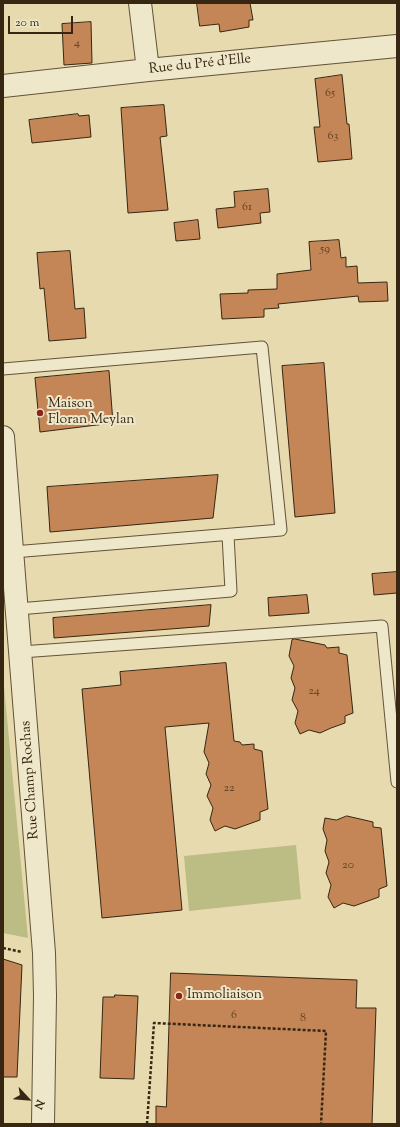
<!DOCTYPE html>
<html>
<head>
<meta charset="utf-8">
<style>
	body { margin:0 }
	#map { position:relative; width:400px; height:1127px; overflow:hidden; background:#e6daae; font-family:"Sorts Mill Goudy",serif }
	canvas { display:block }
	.frame { position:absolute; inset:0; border:4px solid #362612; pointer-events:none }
	.north { position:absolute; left:8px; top:1079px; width:40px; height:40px; -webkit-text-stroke:3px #efe7ca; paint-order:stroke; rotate:116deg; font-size:11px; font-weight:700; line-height:16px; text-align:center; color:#362612 }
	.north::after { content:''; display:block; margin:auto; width:14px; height:18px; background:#362612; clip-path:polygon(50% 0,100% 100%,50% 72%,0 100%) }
	.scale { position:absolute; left:8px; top:16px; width:65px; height:18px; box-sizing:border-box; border:2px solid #362612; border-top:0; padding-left:5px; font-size:12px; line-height:14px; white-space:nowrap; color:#362612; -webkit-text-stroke:3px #efe7ca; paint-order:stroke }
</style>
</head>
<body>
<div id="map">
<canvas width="400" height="1127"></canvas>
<div class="frame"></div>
<div class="north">N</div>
<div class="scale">20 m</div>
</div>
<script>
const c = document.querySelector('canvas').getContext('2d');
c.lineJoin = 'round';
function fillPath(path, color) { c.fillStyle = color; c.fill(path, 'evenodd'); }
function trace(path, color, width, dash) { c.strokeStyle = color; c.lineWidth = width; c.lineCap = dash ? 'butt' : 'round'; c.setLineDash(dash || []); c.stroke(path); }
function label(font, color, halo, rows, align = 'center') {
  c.font = font + ' "Sorts Mill Goudy",serif'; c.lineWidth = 4; c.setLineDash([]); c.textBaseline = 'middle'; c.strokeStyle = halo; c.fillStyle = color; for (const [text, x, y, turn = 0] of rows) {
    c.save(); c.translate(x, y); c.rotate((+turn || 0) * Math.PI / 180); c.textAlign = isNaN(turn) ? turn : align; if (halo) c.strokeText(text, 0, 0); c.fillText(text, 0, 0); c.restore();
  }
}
fillPath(new Path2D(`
	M3,674L5,697L28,938L3,933Z
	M296,845L301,899L189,911L184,856Z`), '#bcbd85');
const building = new Path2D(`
	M197,3H250L253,20H249V27L220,32L219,24L200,26Z
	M91,22L92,63L64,65L62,24Z
	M342,75L347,124H349L352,159L318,162L314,127H320L315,79Z
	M164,105L167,136L160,137L168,210L128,213L121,108Z
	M78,114L79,116L89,115L91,137L32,143L29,120Z
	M268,189L270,212L260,213L261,223L218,228L216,209L235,207L234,192Z
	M198,220L200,239L176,241L174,223Z
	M339,240L341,258L346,257V267L357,266L358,283L387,282L388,301L359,302L358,296L278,304L279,308L264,309V317L222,319L220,294L248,293V290L277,289V274L311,270L309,242Z
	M70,251L75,309L84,308L86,338L49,341L44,288L40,289L37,253Z
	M324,363L335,513L295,517L282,366Z
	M109,371L113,423L40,432L35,378Z
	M218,475L213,518L50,532L47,487Z
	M397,572V593L374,595L372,574Z
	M307,595L309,613L269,616L268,598Z
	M211,605L209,626L54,638L53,618Z
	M295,639L325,645L327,648L339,647V653L347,655L353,713L345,716V723L331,728L320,733L309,730L300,734L295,723L298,711L292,700L295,688L291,678L294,666L289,656L292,640Z
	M226,663L234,741L240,742L242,745L254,744V749L262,751L268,809L260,812V820L235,829L225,826L215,831L210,820L213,808L207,796L211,785L206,774L209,763L204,752L209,723L165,727L182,910L102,918L82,689L121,685L120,672Z
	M347,816L373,822V827L381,828L387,886L379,889V897L354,906L343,903L334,908L328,897L331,885L326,873L329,862L325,851L327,840L323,829L325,818L336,820Z
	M3,959L22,965L17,1077H3Z
	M171,973L357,980L356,1008H376L372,1124H156V1106L166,1107Z
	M115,995L138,996L134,1079L100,1078L103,997H114Z`);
fillPath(building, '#c58657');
trace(building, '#362612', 1);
const lane = new Path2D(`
	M3,369L262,347L281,530L13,552
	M18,609L231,591L228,535
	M21,652L382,626L397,782`);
const street = new Path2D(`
	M140,3L148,70
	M3,86L148,70L397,46
	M3,437L44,953L45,996L43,1124`);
trace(lane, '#625339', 13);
trace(street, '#625339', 24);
trace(new Path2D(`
	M3,948L22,952
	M147,1124L154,1023L326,1031L321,1124`), '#362612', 2.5, [3, 2]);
trace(lane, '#efe7ca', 11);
trace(street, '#efe7ca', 22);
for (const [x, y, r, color] of [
	[40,413,4,"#8f2418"],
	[179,996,4,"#8f2418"]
]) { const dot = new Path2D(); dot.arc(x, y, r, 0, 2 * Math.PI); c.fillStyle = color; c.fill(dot); trace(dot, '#efe7ca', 1.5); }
label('12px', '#5a3e23', null, [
	["4",77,44],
	["65",330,94],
	["63",333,137],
	["61",247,208],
	["59",325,250],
	["24",314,692],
	["22",229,789],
	["20",348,866],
	["6",234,1016],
	["8",303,1019]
]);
label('14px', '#362612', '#efe7ca', [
	["Rue du Pré d'Elle",200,65,-6],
	["Rue Champ Rochas",31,780,-94]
]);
label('14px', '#362612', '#efe7ca', [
	["Maison",48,405],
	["Floran Meylan",48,421],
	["Immoliaison",187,996]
], 'left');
</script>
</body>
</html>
